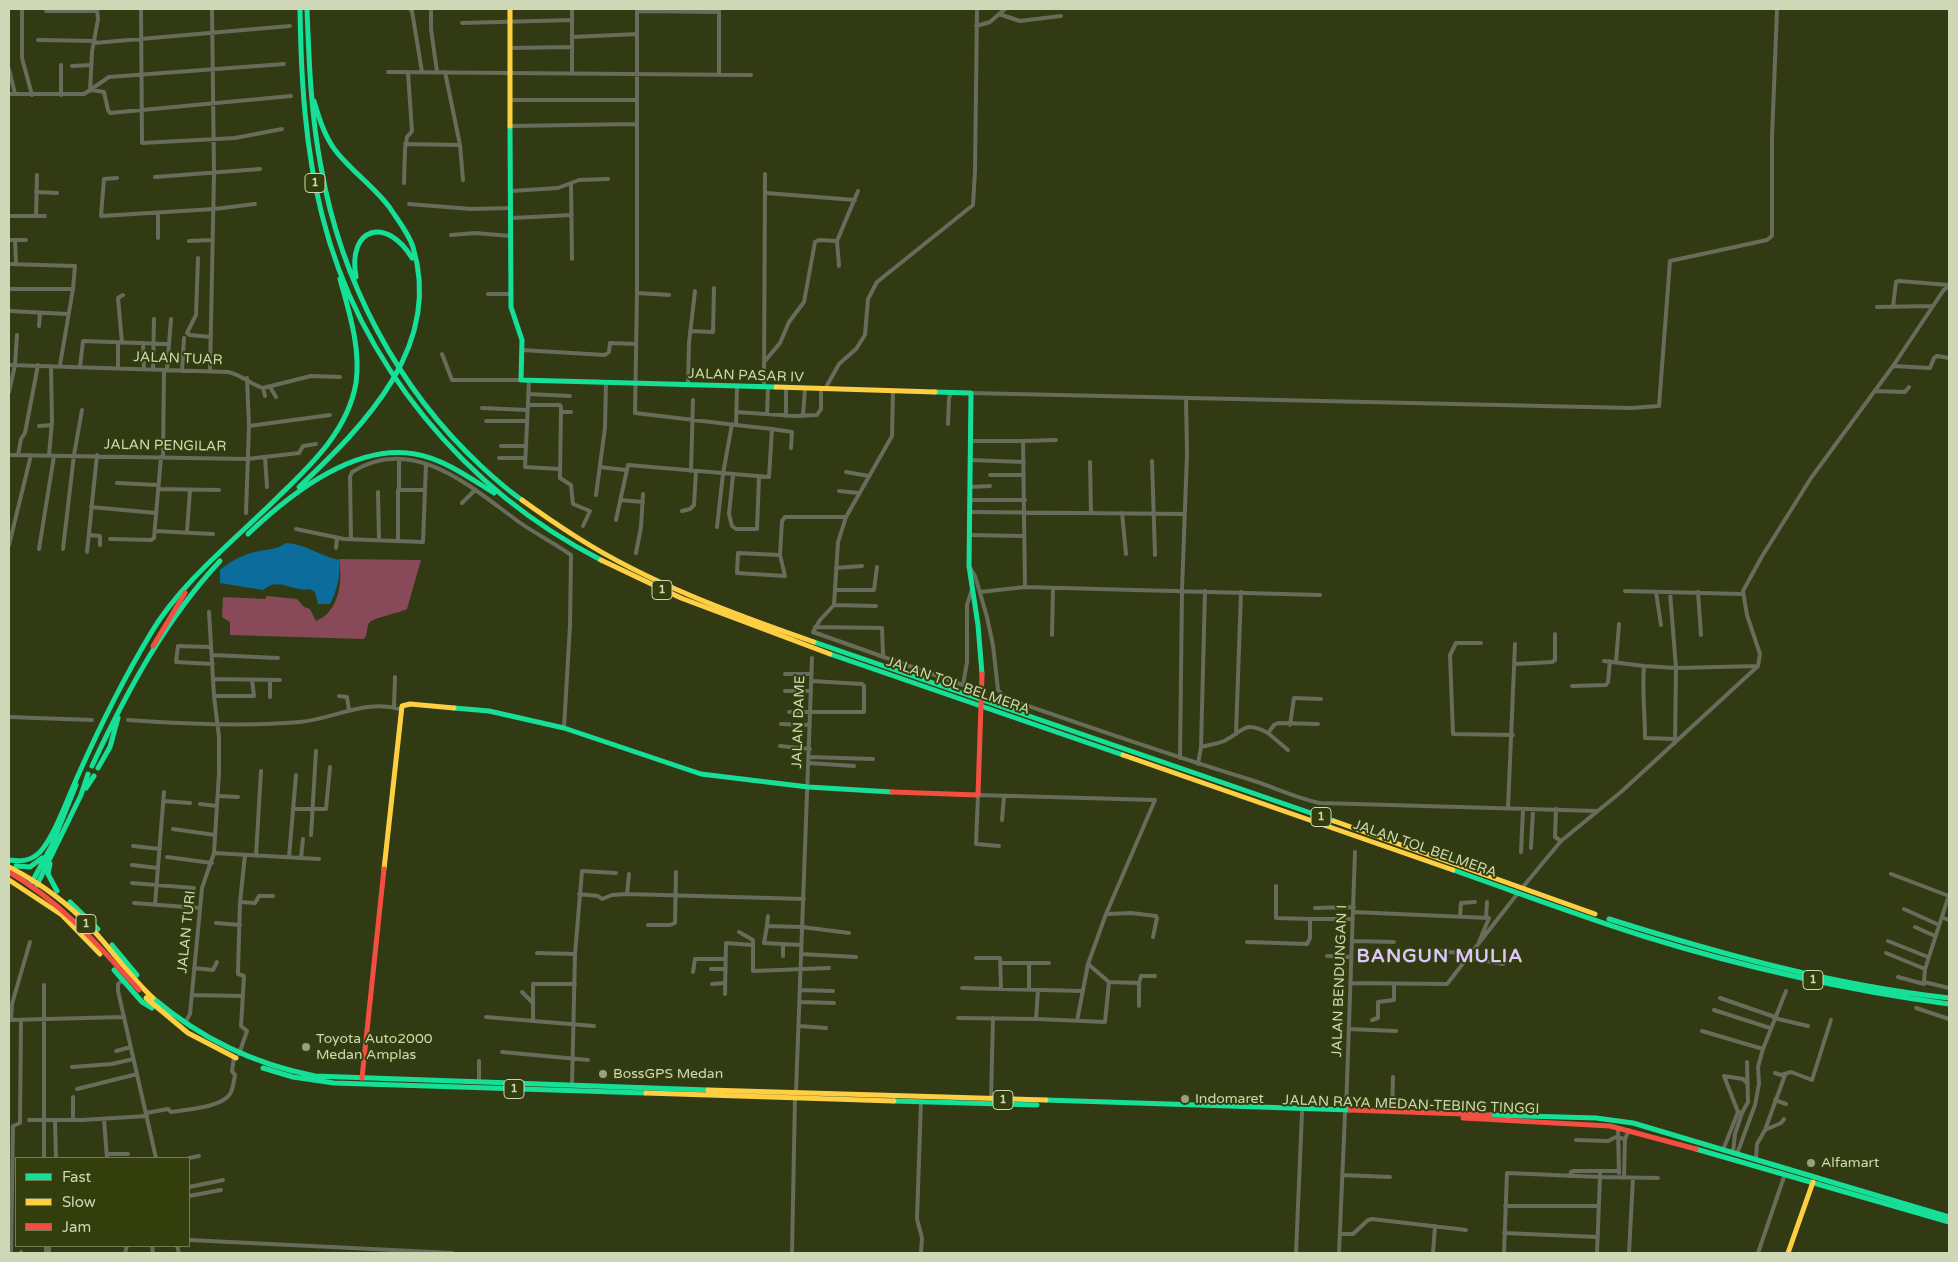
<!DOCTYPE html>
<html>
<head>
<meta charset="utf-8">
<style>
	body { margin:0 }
	#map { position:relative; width:1958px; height:1262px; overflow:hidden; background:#323a13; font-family:"Varela Round",sans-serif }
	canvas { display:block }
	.frame { position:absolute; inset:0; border:10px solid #ced8b7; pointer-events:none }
	.legend { position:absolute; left:15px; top:1157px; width:175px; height:90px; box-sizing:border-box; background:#333e0c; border:1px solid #717c50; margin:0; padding:6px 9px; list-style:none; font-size:15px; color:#ced8b7 }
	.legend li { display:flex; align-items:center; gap:10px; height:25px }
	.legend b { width:25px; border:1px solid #717c50 }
</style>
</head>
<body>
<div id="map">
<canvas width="1958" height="1262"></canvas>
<div class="frame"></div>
<ul class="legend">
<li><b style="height:6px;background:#16e098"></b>Fast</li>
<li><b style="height:6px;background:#ffcf43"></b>Slow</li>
<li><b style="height:6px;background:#f24e42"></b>Jam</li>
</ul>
</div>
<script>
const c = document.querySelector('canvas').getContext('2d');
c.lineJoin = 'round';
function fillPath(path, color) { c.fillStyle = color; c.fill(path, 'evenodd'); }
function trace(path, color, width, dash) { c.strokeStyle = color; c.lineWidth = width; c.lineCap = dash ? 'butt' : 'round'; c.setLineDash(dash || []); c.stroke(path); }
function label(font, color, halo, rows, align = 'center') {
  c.font = font + ' "Varela Round",sans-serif'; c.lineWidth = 4; c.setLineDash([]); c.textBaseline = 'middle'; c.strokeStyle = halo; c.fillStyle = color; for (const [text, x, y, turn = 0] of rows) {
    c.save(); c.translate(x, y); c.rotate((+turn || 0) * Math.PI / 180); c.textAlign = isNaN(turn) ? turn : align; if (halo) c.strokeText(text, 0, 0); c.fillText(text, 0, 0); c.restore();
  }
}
fillPath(new Path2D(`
	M339,559L421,560L407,609C399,613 372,618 369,623C366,629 368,634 364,639L230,635V622L222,617L223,597L265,599L267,596L297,599L304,607L310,609L316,621C339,612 343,582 339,559Z`), '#884a58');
fillPath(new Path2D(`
	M286,543C306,544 320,556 339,560C341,575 337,591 330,604H318L315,592L310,589C293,593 279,576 263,590L220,583V570C232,560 242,555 255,552C267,549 276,550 286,543Z`), '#0c6d9d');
trace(new Path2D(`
	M22,9V58L32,95
	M141,9L142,143L235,138L282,129
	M410,9L412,11L422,72
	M431,9V29L437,72
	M572,9V74
	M637,9V293L669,295
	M719,9V74
	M46,11H97
	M637,11L719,12
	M999,14L1020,21L1061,16
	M462,23L572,20
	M976,26L990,22L1005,9
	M572,37L637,34
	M38,40L95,41
	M94,43L290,26
	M510,48L572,47
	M72,66L91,65
	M9,69L15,94
	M388,72L751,75
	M445,72L460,145L463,180
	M92,90L104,92L108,110L110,113L291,96
	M90,91L92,52L98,19L97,9
	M9,94H84L109,77L284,64
	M61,95V65
	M511,100H636
	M511,126L636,124
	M405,144L460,145
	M155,177L260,169
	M117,178L104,179L101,216L214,209L255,204
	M404,183L405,149L407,137L412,131L408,73
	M571,184L572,259
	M511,191L558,188L579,180L608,179
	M36,192L57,193
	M766,193L855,200
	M409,204L471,209L511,208
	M158,213V238
	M9,216H45
	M36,216L37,175
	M511,218L572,215
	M451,235L475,233L511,236
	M9,240H26
	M15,240L16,264
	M189,241L213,240
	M198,258L196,315L187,333L190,335L211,337
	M9,264L75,266L73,289L60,365
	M839,266L837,241L858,191
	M9,289H73
	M637,293L635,413L736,425
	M488,294H511
	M1877,307L1933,306
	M1893,307L1896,282L1899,281L1949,285
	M9,311L68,314
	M39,326L40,313
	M690,331L713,332L714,288
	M118,343V368
	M122,343L118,298L123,295
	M143,343L144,369
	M522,350L605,355L609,352L610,343L636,344
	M442,354L452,380H521
	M765,361L780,343L789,322L804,302L815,242L819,240L837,241
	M9,365L228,372C242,375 250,384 263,388L311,376L340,377
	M1893,366L1930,368L1934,358L1937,356L1949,358
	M80,367L83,341L167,344
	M153,369L154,319
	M167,370L171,319
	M182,371L184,338
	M210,371L214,174L212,9
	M529,381L525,467L560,469
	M688,385L689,343L695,291
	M270,387L276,397
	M764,387L765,174
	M263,388L265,396
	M825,389L839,364L856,349L865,335L868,299L877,282L973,205L975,171L977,9
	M1875,391L1905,392L1909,387
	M9,392L15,365L17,335
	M971,393L1631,408L1659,406L1670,261L1767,240L1772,236V138L1777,9
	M528,394L570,396
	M528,405H560L561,407L560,478L571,485L573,504L590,511L583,526
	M482,408L527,410
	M562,412H571
	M736,412L795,416L817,415L821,409V389
	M767,414L768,388
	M786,416V388
	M803,416L805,388
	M486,421H527
	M948,424L949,398L951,393
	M39,426L52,425
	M249,426L330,415
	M772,429L792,432L791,448
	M970,441H1023L1025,587
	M1023,441L1056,440
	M501,446H526
	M9,455L247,459L299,453L303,446L316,444
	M18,455L21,439L25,433L38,365
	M49,455L52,422L51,366
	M163,457L164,370
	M265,457L267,487
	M499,458H525
	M399,459V489
	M970,460L1024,462
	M1152,461L1155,555
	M1090,462L1091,513
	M600,467L625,470
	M691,471L693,400
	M846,472L869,476
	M733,475L729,514L732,526L736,529H757L759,477
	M990,475H1024
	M117,483L158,485
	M970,487L990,486
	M158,489L219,490
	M839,491L859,493
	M378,492L379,540
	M596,495L605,428L606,383
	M620,500L643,502
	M970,500H1025
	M462,503L475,490
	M91,507L156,513
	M682,511L690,509L694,505L696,471
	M970,512L1185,514
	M246,513L249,426L247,378
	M1122,513L1126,554
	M846,517L838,542L834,605L820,620L813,632L963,685L967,662V605L971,592
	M616,520L628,465L769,477L772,429L736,425L737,387
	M717,527L723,474L732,424
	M296,529L344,539L423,542L426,464
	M155,531L213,534
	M187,532L190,490
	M89,535L100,536V545
	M969,535L1024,536
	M110,539L151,540L154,538L161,457
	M351,539L350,477L352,472C413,433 472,488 519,522C536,534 554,543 571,555L570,625L564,728
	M398,540V490H424
	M9,545L31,455
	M336,548L337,538
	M39,549L54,456
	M63,549L74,455L82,410
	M87,552L97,455
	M636,553L641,527L643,494
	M780,555L785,576L737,573L738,553L780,555L782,521L785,517H846L892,436L893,392
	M969,566L975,576L987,617L993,645L998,690L1005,698C1086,726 1166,754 1248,779C1272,786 1295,798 1320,803L1597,811
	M836,568L862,566
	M837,590H874L877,567
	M1625,591L1742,594
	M980,592L1025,587L1320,595
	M1656,592L1661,625
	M1670,592L1676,668L1675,743
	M1698,592L1701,635
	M834,605L876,606
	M815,627L882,628L883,655
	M1052,635L1053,589
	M1481,643H1456L1450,655L1453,734L1513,735
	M210,647L178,646L176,662L213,664
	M212,655L278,658
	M1604,661L1644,666C1642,690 1645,713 1645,738L1675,739
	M1616,662L1619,624
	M1515,664L1552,662L1555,660V634
	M1644,666L1676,668L1758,666
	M785,674H812
	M213,679L280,680
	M1572,686L1606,685L1608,682L1610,661
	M785,691H811
	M214,696H254L252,680
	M339,696L347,697L349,710
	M270,697V680
	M394,707L395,677
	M789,712H864V686L862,684L812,681
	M9,717L92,720
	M128,720C184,724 244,727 300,722C333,719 366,699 400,709
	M781,724L810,725
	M1290,725L1294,698L1321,699
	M1268,733L1288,750
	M1236,734L1241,592
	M780,746L810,749
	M1201,747C1209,745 1217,744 1224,741C1245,731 1243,720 1268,733L1274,725L1278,723L1318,724
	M809,757L873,759
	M1180,758L1182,590L1187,454L1186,398
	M809,763L854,766
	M1198,764L1201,747L1205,591
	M218,796L238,797
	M163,801L190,803
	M200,804L217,806
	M1508,808L1515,644
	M294,809H326L330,767
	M1556,809L1555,837L1561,841
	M1002,820L1004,796
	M173,829L215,835
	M311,835L316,751
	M133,846L160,849
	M999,846L976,844L978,795L1155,800L1106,914L1088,964L1077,1021
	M1531,848L1533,810
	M1521,852L1523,810
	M214,853L319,859
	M256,856L261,771
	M167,857L212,863
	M289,857L296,775
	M301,858L303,839
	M132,865L158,868
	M1891,874L1949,896
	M132,883L194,888
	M1276,886V918L1310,919
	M1522,888L1561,841L1621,792L1758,666L1760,654L1747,615L1743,591L1761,558L1811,478L1893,366L1943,291L1949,285
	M579,894L598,896L602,899L612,895L627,894L804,899
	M627,894L629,874
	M1949,895L1925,969L1924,982L1949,988
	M240,902L255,903L259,896H273
	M134,903L199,908
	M155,905L164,792
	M1315,908L1354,907
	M1904,909L1939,925
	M1353,912L1489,918L1479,942
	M1106,914L1131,913L1156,916L1157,918L1153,937
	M1460,916L1461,903L1475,902
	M1486,918L1487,902
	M1944,918L1949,920
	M216,923L240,925
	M648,925H670L675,923L676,872
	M767,926L768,916
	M1915,927L1935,936
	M739,932L753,940V945
	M1353,941L1394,942
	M1888,941L1928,957
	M1247,942L1307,944L1310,938V919H1353
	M801,945L764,943L767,926L802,927L849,933
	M1437,951L1472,954
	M537,953L575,954
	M1886,953L1925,969
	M801,954L856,957
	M783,956V944
	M1327,956L1351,957
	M976,958H1000L1001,988
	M1470,958L1503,964
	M1002,963H1049
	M194,968L213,970L217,962
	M711,969H725
	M693,972L695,959H725
	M1898,977L1924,984
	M123,980L118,984V991L156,1158
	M1109,982L1139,983L1141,976H1155
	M1350,983L1447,984L1518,893
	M712,984L725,983
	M962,988L1082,991
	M1029,989V963
	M800,990L833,991
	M522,992L533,1003
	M725,994L726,943L753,945V971L829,968
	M192,995L242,996
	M1720,998L1775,1017
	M800,1002L834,1003
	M1139,1006V983
	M1916,1008L1949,1019
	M1714,1010L1770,1028
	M486,1017L594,1026
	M958,1018L1036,1019L1038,990
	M1774,1018L1808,1026
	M1036,1019L1105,1022L1109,982L1088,964
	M9,1020L124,1017
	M11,1020L12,1004L30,942
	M533,1020V984H575
	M1372,1020L1378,1018V1002L1394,1000V984
	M185,1023L190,1014L202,888L214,853L219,773V737L214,696L209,612
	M799,1026L826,1028
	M1349,1029L1396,1031
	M1702,1031L1763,1049
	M116,1051L131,1047
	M502,1052L588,1060
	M239,1054L247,1031L241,1026L244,976L238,974V971L240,902L245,855
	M479,1061V1082
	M72,1067L112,1064L133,1059
	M1775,1073L1781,1075L1791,1072L1812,1080L1831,1020
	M572,1085L575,954L582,871L616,873
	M77,1089L137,1074
	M796,1092L812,658
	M73,1097V1120
	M991,1099L993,1018
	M1775,1100L1786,1104
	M1346,1110L1355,852
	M1392,1112L1393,1077
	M1738,1112L1742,1113L1748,1102L1747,1062
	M146,1113L168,1109L171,1112C186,1110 222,1107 230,1094C233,1089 234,1081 235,1075L232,1071L234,1057
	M104,1119L107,1158
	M29,1120H82L147,1116
	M55,1121L56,1158
	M1618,1128L1619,1173
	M1765,1130L1781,1123L1784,1119
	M1576,1140L1608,1141L1616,1137L1625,1139
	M1723,1150L1738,1112L1724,1076L1743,1079L1746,1082
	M1733,1152L1735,1134L1742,1113
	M107,1154H128
	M1737,1154L1755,1105L1759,1084L1758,1067L1763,1049L1786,991
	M44,1158V985
	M189,1158L199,1156
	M1756,1158L1757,1144L1765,1130L1785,1075
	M1600,1171V1177L1658,1178
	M1343,1175L1390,1177
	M1570,1176L1571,1172L1574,1171H1618
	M1624,1178L1625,1139L1629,1130
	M189,1187L223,1180
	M189,1196L221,1190
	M1505,1206H1599
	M1504,1233L1597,1237
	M1341,1234H1353L1368,1220L1372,1219L1466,1230
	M189,1240L453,1253
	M152,1246L153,1253
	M177,1246L179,1253
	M21,1252V1253
	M11,1253L13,1126L20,1123L21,1020
	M46,1253V1246
	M49,1253V1246
	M125,1253L127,1246
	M792,1253L795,1097
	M921,1253L922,1238L917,1219L921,1101
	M1296,1253L1302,1112
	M1339,1253L1345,1113
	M1433,1253L1435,1226
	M1504,1253L1507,1173L1600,1177L1597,1253
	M1629,1253L1633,1178
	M1758,1253L1785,1174`), '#686c5b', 4);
trace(new Path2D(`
	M300,9C301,78 305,148 322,215C359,364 466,491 601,560
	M307,9C309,62 311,115 321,167C341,281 397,388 481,466C494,478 507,490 522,500
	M510,126L511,307L522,340L521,380L776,387
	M356,277C347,227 387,216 412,258
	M935,392L971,393L969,566L978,625L982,674
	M299,487C365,425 443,346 413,247C409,234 397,219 390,208C374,186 351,171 335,150C324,135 319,118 314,101
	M248,534C290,494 354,443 415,454C444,459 470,478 494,493
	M814,642L1334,821
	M830,654L1123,755
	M454,708L489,711L564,728L701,774L808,787L892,792
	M92,766C126,693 165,620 220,561
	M98,768L110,747L118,718
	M86,788L94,776
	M9,860C21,862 31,861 40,852C55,836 70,792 80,771C101,724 124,678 151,633C182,581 236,539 279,496C312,464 348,430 356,383C361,348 349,312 340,279
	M50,864L48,874L57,891
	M16,866L30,867L42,858
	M1453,870C1516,892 1579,916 1643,936C1743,967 1845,990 1949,1004
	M32,882L51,847L76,785
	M37,885L81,795L88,774
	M70,902L98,929
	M1609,919C1721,954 1832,985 1949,998
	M112,945L137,975
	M114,970L142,1002L152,1008
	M153,998C201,1039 253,1064 315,1076L708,1090
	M263,1068L293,1077L334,1083L646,1093
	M1046,1100L1350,1110
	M894,1101L1037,1105
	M1490,1115L1596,1118L1633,1123L1949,1217
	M1696,1149L1949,1222`), '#16e098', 5);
trace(new Path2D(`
	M510,9V126
	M776,387L935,392
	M522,500C540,513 559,526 578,538C651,584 734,614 814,642
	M601,560L681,598L830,654
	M1123,755L1453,870
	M1334,821L1595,914
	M9,867C40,883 68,903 92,929C113,951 130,977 153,998
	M384,869L402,706L410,704L454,708
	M9,880L62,915L100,954
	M146,998L188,1033L236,1058
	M708,1090L1046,1100
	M646,1093L894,1101
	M1788,1253L1813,1182`), '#ffcf43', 5);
trace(new Path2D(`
	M153,646L185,593
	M892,792L978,795L982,674
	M9,872C61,902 99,946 139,990
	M362,1078L384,869
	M1350,1110L1490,1115
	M1463,1118L1610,1126L1696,1149`), '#f24e42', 5);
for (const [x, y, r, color] of [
	[306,1047,5,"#97a17e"],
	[603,1074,5,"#97a17e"],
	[1185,1099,5,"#97a17e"],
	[1811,1163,5,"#97a17e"]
]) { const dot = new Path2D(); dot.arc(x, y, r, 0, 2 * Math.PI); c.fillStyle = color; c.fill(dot); trace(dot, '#333e0c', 2); }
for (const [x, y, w] of [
	[315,183,20],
	[662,590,20],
	[1321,817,20],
	[86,924,20],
	[1813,980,20],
	[514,1089,20],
	[1003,1100,20]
]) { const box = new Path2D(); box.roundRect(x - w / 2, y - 9.5, w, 19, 4); c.fillStyle = '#333e0c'; c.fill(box); trace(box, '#ced8b7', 1); }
label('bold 12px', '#ced8b7', null, [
	["1",315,183],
	["1",662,590],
	["1",1321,817],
	["1",86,924],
	["1",1813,980],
	["1",514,1089],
	["1",1003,1100]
]);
label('14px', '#ced8b7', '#333e0c', [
	["JALAN TUAR",178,359,2],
	["JALAN PASAR IV",746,376,2],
	["JALAN PENGILAR",165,446,1],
	["JALAN TOL BELMERA",958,686,19],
	["JALAN DAME",799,722,-88],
	["JALAN TOL BELMERA",1425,849,19],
	["JALAN TURI",187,932,-84],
	["JALAN BENDUNGAN I",1340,981,-88],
	["JALAN RAYA MEDAN-TEBING TINGGI",1411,1105,2]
]);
label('14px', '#ced8b7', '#333e0c', [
	["Toyota Auto2000",316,1039],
	["Medan Amplas",316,1055],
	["BossGPS Medan",613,1074],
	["Indomaret",1195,1099],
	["Alfamart",1821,1163]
], 'left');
c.letterSpacing = '1px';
label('bold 19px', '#dac5fd', '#333e0c', [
	["BANGUN MULIA",1440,957]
]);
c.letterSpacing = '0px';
</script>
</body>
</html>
